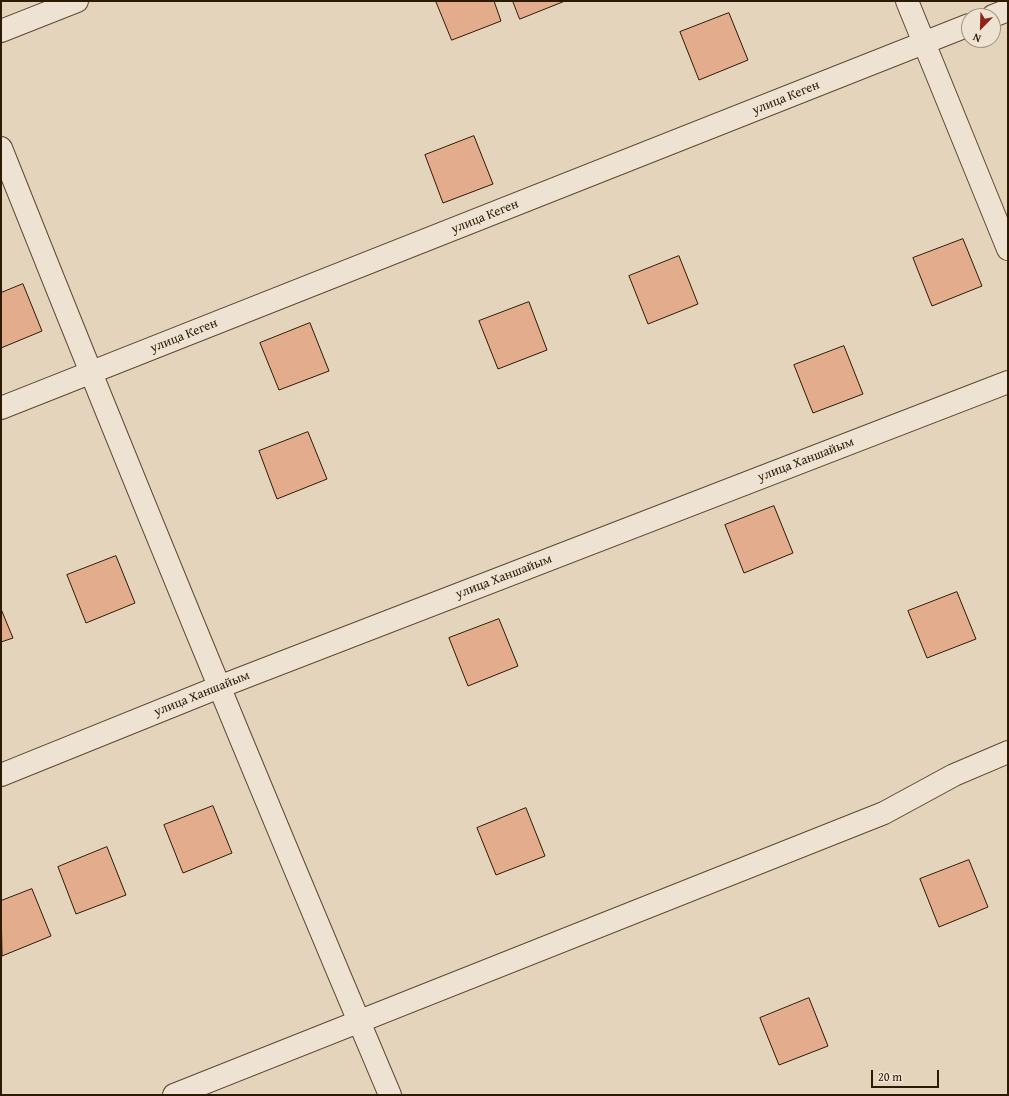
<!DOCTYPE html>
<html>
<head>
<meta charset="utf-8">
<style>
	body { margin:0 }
	#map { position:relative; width:1009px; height:1096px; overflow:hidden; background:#e5d4bc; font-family:"Gentium Book Plus",serif }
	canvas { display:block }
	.frame { position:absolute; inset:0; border:2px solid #2d1a02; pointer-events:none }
	.north { position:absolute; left:961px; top:8px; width:40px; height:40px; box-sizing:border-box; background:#eee3d3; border:1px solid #a1937f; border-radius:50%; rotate:203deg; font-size:11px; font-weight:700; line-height:16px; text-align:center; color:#2d1a02 }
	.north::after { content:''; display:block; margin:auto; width:14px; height:18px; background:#8f2418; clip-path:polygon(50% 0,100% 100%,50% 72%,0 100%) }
	.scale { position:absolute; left:871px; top:1070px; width:68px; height:18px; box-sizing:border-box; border:2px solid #2d1a02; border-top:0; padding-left:5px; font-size:12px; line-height:14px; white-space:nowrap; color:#2d1a02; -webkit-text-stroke:3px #eee3d3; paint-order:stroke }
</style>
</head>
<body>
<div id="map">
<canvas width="1009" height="1096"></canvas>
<div class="frame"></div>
<div class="north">N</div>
<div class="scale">20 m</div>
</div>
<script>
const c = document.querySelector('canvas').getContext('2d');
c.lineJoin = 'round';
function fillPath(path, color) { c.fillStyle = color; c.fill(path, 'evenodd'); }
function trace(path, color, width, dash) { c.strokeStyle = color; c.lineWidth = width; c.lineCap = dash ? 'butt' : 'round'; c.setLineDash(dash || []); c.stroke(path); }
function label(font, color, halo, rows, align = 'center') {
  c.font = font + ' "Gentium Book Plus",serif'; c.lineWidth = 3.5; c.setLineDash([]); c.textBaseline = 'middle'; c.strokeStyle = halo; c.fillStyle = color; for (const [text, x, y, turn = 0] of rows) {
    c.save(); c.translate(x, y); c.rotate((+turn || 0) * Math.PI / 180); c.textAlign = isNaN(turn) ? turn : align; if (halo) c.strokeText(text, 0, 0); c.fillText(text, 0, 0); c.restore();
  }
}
const building = new Path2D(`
	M436,1H494L501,21L452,40Z
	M513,1H565L520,19Z
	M729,13L748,60L699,80L680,32Z
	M474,136L493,184L443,203L425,155Z
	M963,239L982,286L932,306L913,258Z
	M679,256L698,304L648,324L629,276Z
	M23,284L42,331L1,348V293Z
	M529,302L547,350L498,369L479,321Z
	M310,323L329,371L279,390L260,343Z
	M844,346L863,394L813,413L794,365Z
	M308,432L327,479L277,499L259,451Z
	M774,506L793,553L744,573L725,525Z
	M116,556L135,603L86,623L67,575Z
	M957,592L976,639L927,658L908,611Z
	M1,609L13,638L1,642Z
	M499,619L518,666L468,686L449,638Z
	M213,806L232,853L183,873L164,825Z
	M526,808L545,856L496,875L477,828Z
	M107,847L126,895L76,914L58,867Z
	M969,860L988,907L939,927L920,879Z
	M32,889L51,936L2,956L1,901Z
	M809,998L828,1046L779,1065L760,1018Z`);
fillPath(building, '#e3ad8d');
trace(building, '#2d1a02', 1);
const minor = new Path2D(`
	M907,1L1008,249
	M993,16L1008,10
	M1,31L77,1
	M1,148C127,465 257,781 390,1095
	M1,408L969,25
	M1,775L219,687L1008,382
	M174,1095L884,813L954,775L1008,752`);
trace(minor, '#5b4830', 24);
trace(minor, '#eee3d3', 22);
label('13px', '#2d1a02', '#eee3d3', [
	["улица Кеген",786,98,-22],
	["улица Кеген",485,217,-22],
	["улица Кеген",184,336,-22],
	["улица Ханшайым",806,460,-21],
	["улица Ханшайым",504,577,-21],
	["улица Ханшайым",202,694,-22]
]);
</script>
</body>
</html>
